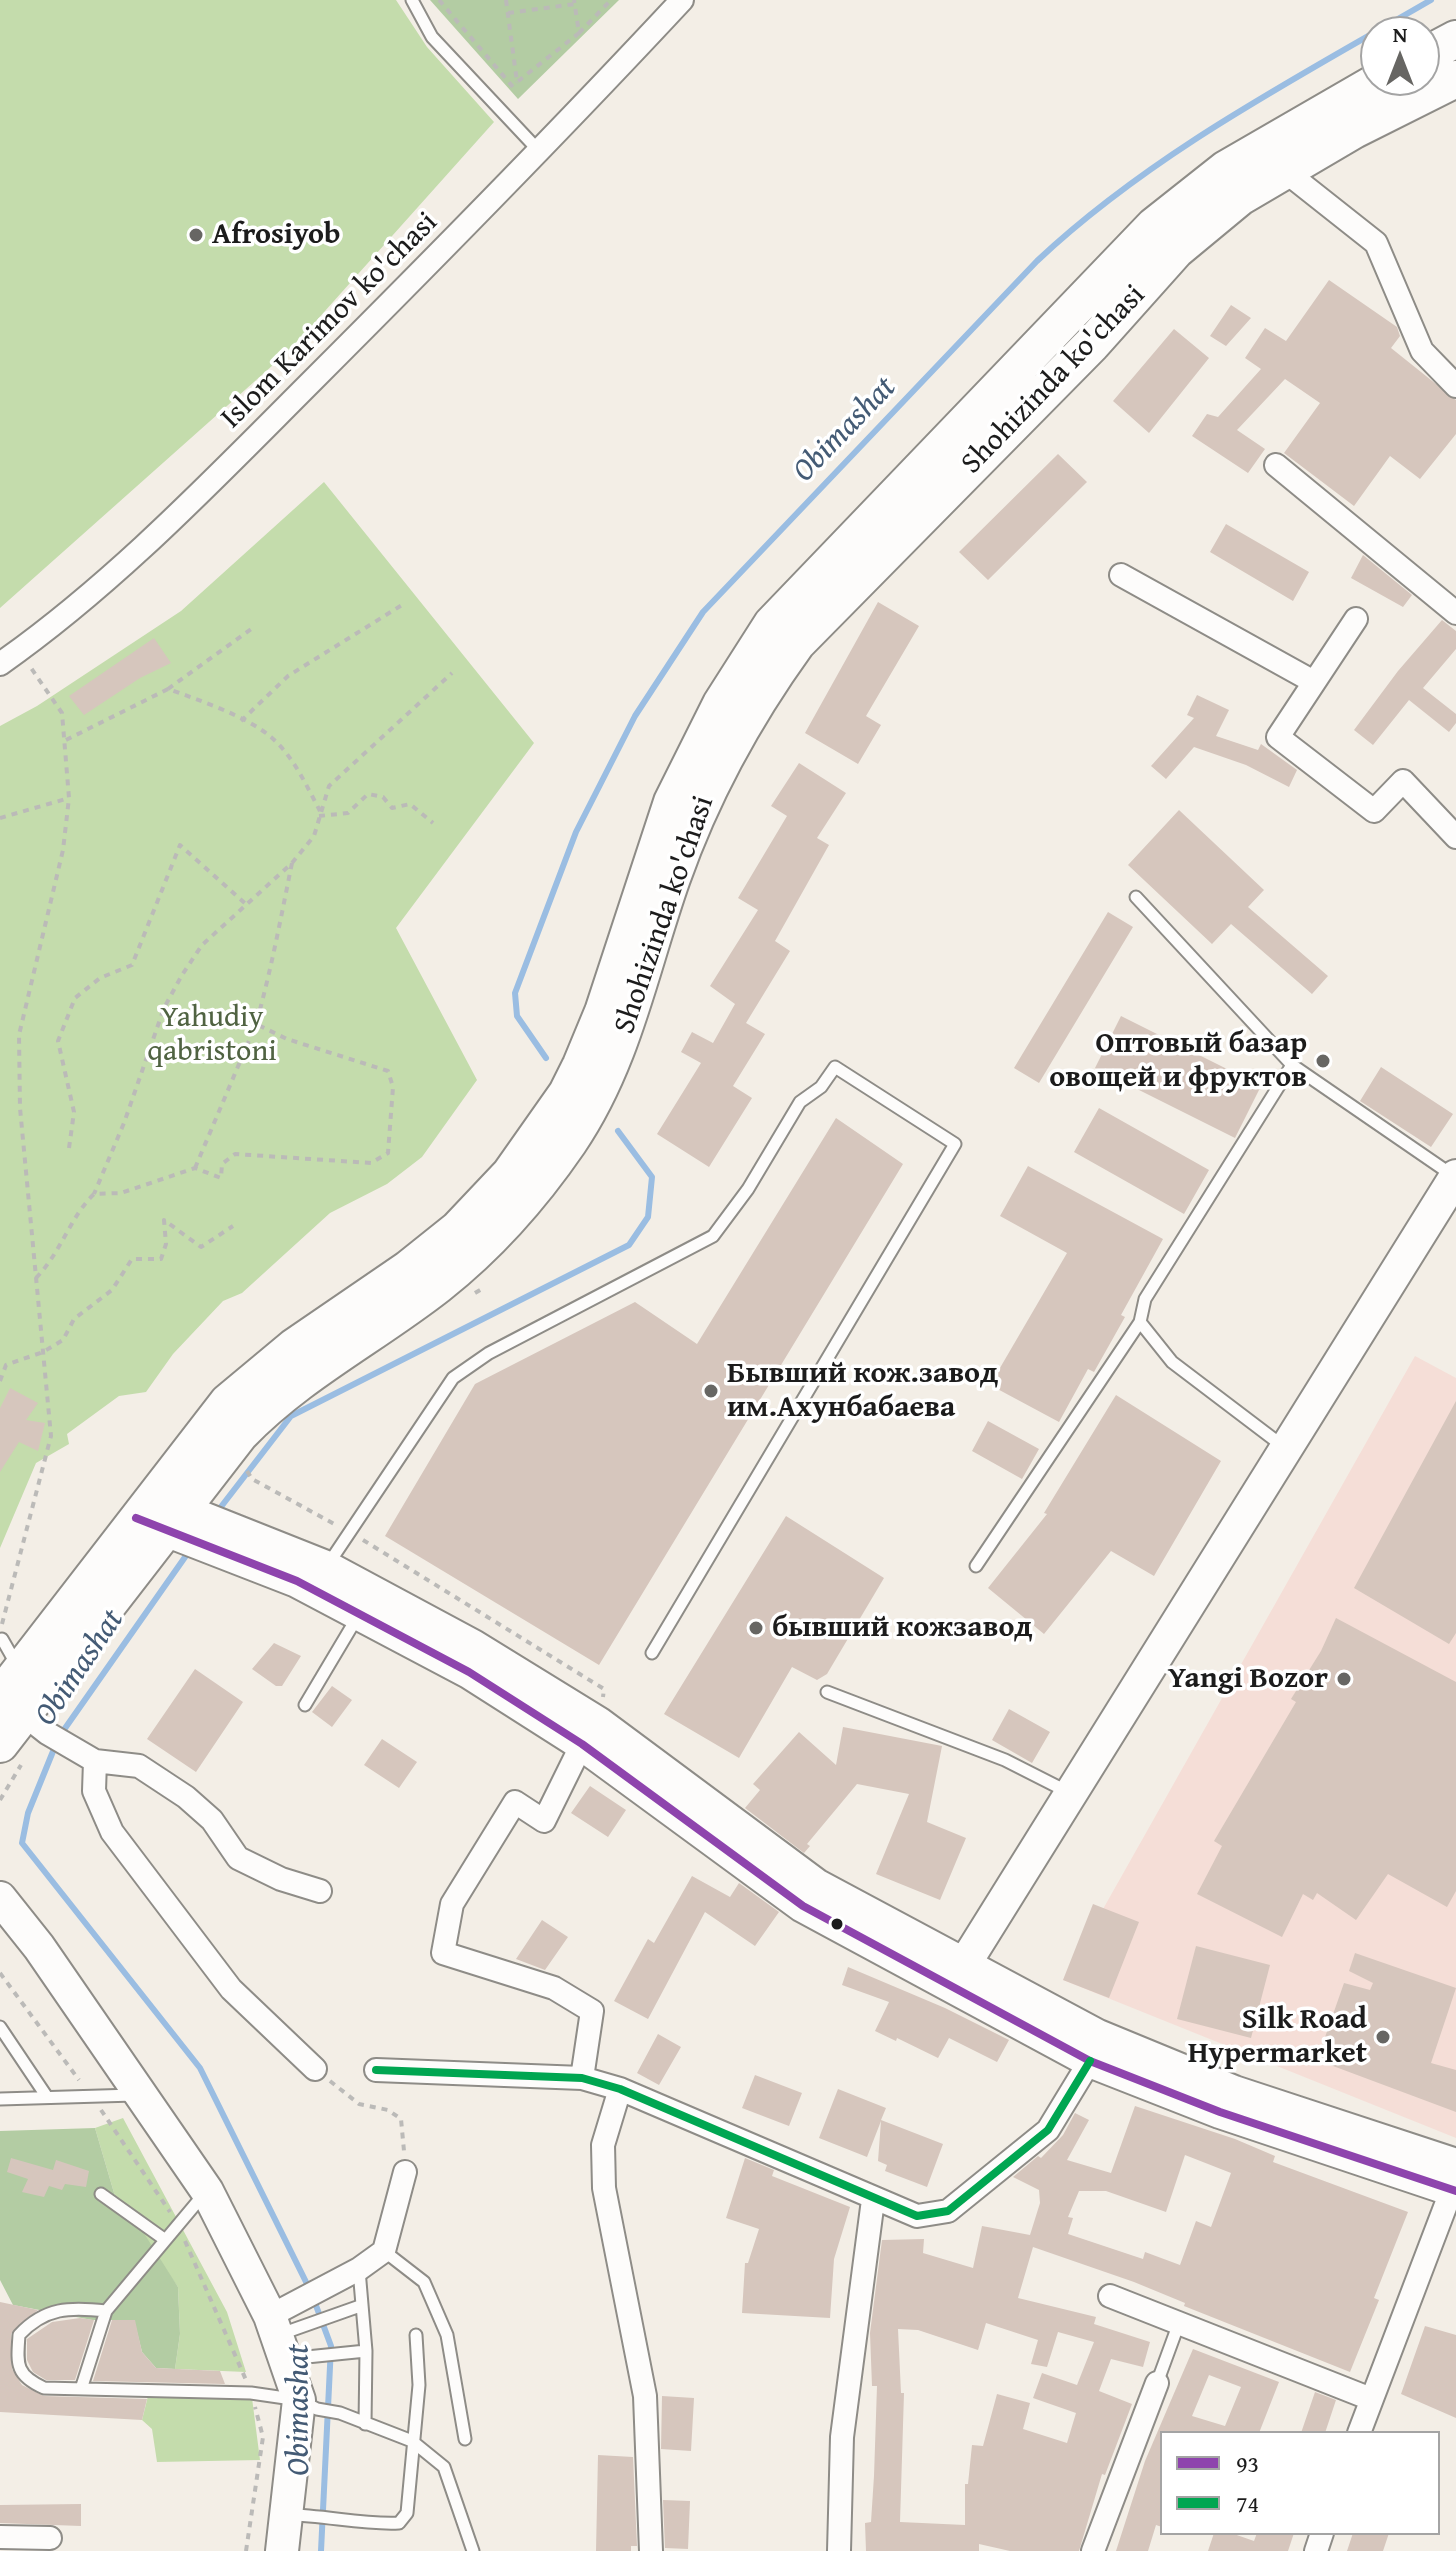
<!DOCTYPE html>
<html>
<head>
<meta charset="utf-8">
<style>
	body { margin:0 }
	#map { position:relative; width:1456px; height:2551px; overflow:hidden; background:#f3eee6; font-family:"Gentium Book Plus",serif }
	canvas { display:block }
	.legend { position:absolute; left:1160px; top:2431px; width:280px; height:104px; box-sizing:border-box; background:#fff; border:2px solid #a4a4a4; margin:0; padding:10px 14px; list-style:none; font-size:24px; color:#1c1c1c }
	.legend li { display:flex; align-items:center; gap:16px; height:40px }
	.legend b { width:40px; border:2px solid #a4a4a4 }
	.north { position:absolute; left:1360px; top:16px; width:80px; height:80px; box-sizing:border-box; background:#fff; border:2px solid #a4a4a4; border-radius:50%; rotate:0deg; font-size:22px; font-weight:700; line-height:32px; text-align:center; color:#1c1c1c }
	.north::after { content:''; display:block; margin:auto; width:28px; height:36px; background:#676663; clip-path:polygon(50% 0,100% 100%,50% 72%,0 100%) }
</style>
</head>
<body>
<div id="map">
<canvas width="1456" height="2551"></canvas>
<ul class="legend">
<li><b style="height:10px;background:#8e44ad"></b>93</li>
<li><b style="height:10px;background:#00a651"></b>74</li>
</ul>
<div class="north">N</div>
</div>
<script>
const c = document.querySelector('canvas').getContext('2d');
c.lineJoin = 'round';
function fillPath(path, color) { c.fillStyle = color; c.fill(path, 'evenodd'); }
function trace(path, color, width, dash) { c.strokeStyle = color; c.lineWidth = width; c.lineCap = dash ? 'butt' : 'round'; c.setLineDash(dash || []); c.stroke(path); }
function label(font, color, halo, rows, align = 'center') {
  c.font = font + ' "Gentium Book Plus",serif'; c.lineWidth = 7; c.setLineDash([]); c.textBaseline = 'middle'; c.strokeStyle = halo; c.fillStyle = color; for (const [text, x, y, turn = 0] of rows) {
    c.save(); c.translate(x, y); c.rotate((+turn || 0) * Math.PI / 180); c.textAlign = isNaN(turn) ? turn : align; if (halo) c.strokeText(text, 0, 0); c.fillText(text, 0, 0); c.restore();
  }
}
fillPath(new Path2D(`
	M1415,1356L1456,1378V2138L1063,1980Z`), '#f5ded7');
fillPath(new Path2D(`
	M0,0H396L427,47L494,122L291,349L0,608Z
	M324,482L534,743L396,928L477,1080L422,1157L387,1184L330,1213L242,1293L223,1301L173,1354L146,1392L119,1396L67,1434L69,1444L36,1463L0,1548V726L37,706L181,611Z
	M123,2118L227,2312L246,2372L175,2369L180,2334L178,2287L117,2203L95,2128Z
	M148,2396L252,2398L260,2460L157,2462L152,2429L142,2420Z`), '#c4dcac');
fillPath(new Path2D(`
	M430,0H619L518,99Z
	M95,2128L117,2203L133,2216L178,2287L180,2334L175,2369L156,2368L142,2352L134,2320H92L13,2305L0,2280V2131Z`), '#b3cca3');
trace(new Path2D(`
	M546,1058L517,1016L515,993L576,832L635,716L703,612L1037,261C1152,153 1295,79 1431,0
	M217,1512L291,1416L629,1245L648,1217L652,1177L618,1131
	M61,1734L190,1550
	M56,1744L28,1813L22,1843L200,2068L311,2292L331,2346L321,2551`), '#9abde2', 6);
fillPath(new Path2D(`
	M1329,280L1397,327L1400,336L1391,348L1456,400V434L1420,479L1390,456L1354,506L1284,453L1320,403L1285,379L1237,430L1265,449L1248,473L1192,436L1207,414L1218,417L1261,369L1245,358L1265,328L1286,341Z
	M1231,305L1251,318L1226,346L1210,336Z
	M1174,329L1209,358L1149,433L1113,401Z
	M1058,454L1087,482L988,580L959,552Z
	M1226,524L1309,572L1293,601L1210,552Z
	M1363,555L1412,595L1403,607L1351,578Z
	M878,602L919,626L866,716L881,725L858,764L805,733Z
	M1442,620L1456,631V649L1423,688L1456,714V723L1449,732L1409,700L1373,745L1354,730L1398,671Z
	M154,638L171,663L140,678L84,715L69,696Z
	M1197,695L1229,710L1216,736L1258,750L1261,744L1297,770L1289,787L1246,765L1194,747L1166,779L1151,766L1194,718L1187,715Z
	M799,763L846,793L817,838L829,845L775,941L790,951L746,1023L765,1034L733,1086L752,1098L709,1167L657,1134L701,1063L681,1052L692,1032L713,1043L735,1004L710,986L758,910L738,898L787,816L771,806Z
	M1179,810L1264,890L1248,907L1328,976L1312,994L1231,924L1212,944L1128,865Z
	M1108,912L1133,927L1039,1083L1014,1068Z
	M1121,1016L1261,1086L1235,1138L1095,1068Z
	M1381,1067L1453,1114L1431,1147L1360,1101Z
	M1099,1108L1209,1170L1184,1214L1074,1152Z
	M836,1118L903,1164L599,1665L385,1536L475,1384L635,1302L697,1344Z
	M1028,1166L1163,1239L1121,1315L1125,1317L1094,1372L1088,1369L1059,1422L990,1385L1067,1253L1000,1216Z
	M10,1388L38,1403L26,1420L45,1423L38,1451L19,1442L0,1472V1408Z
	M1116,1395L1221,1461L1154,1576L1111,1551L1044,1634L988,1588L1047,1514L1044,1513Z
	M1456,1401V1633L1449,1644L1354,1588Z
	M988,1421L1039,1449L1022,1479L972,1451Z
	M786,1516L884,1578L827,1674L817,1680L792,1667L739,1758L664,1714Z
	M1336,1618L1456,1682V1891L1447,1907L1388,1874L1356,1920L1317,1893L1313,1900L1303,1894L1282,1937L1197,1894L1222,1846L1214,1841L1296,1702L1291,1699L1321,1651Z
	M274,1643L301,1656L282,1686H276L252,1669Z
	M195,1669L243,1702L196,1772L147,1739Z
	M332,1686L352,1700L332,1727L312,1712Z
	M1009,1709L1050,1732L1032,1763L992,1740Z
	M843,1727L942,1746L927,1822L966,1838L940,1900L876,1874L909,1794L857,1784L807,1844L810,1846L804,1853L745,1808L760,1790L753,1784L799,1732L836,1765Z
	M382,1739L417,1762L399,1788L364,1765Z
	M590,1786L626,1810L608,1837L571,1813Z
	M692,1876L730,1897L739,1883L779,1912L755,1946L705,1912L648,2019L614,2001L648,1939L654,1943Z
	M1093,1904L1139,1922L1109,1998L1063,1980Z
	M542,1920L568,1937L545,1970L516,1959Z
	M1196,1946L1270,1965L1251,2038L1177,2019Z
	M1355,1953L1456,1988L1431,2063L1456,2070V2112L1317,2060L1344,1983L1370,1990L1373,1983L1349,1971Z
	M848,1967L945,2008L1009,2040L997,2062L949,2038L938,2058L897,2038L896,2041L875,2031L889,2002L842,1985Z
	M658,2034L681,2047L659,2085L637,2073Z
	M755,2075L802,2093L789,2126L742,2108Z
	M838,2089L886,2108L881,2120L943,2144L927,2187L885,2171L887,2165L878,2161L881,2121L867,2157L819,2138Z
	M1135,2106L1235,2139L1275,2156L1273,2162L1408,2212L1374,2298L1379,2300L1350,2372L1184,2306L1185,2303L1134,2282L1033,2247L1018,2298L1096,2317L1094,2324L1150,2342L1143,2367L1111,2359L1099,2391L1132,2404L1105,2475L1102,2474L1079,2551H1010L979,2544V2551H866L865,2523L871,2522L874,2476L877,2386H872L870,2333L882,2240L924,2239L923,2253L973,2268L982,2226L1030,2235L1040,2203L1039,2190L1013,2177L1038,2156L1041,2158L1063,2135L1075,2113L1089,2120L1067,2160L1111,2173ZM1185,2155L1231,2173L1211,2227L1196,2221L1180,2265L1145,2252L1143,2259L1068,2234L1073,2218L1068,2217L1079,2191H1106L1166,2212ZM986,2323L1038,2340L1031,2364L1047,2367L1058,2332L1094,2342L1077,2385L1042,2373L1033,2398L1076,2413L1067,2443L1023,2429L1030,2403L997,2394L983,2446L972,2445L968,2484H965V2525L900,2522L904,2393H901L898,2329L918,2330L978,2350Z
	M11,2158L53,2170L56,2160L89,2171L86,2187L65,2184L62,2190L49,2186L44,2197L22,2192L28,2179L7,2172Z
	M745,2158L774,2170L772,2176L850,2207L834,2259L830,2318L742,2313L745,2263H748L759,2229L726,2218Z
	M0,2302L38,2310L11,2334L12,2369L22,2385L44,2396L147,2399L142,2420L0,2412Z
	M80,2318L94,2320L75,2380H46L33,2372L27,2360V2339L52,2322Z
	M112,2320H135L142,2352L156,2368L220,2371L225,2384L93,2381Z
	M1425,2326L1456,2335V2418L1401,2394Z
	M1193,2349L1279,2382L1259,2433H1162V2527L1156,2525L1148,2551H1116L1145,2461ZM1209,2375L1241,2387L1225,2426L1192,2416Z
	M1315,2392L1336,2400L1325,2433H1301Z
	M662,2396L694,2398L691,2451L661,2449Z
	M598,2455L633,2457L637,2546H631V2551H596Z
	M663,2500L690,2501L688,2549L665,2548Z
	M81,2504V2526L0,2523V2505Z
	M1214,2533H1231L1254,2541L1257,2533H1294L1288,2551H1208Z
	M1353,2533H1389L1383,2551H1347Z`), '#d6c6bd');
const lane = new Path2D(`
	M412,0L432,37L540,152
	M1136,897L1292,1065L1455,1177
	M1284,1447L1172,1362L1140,1322L1145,1299L1292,1065
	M327,1566L453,1378L489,1353L713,1236L748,1189L800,1102L821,1087L835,1067L955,1144L652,1653
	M976,1566L1140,1322
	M2,1639L18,1667
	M827,1692L1005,1760L1070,1793
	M305,1705L358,1616
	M0,2027L47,2097
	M0,2099L134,2095
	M101,2194L164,2239
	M384,2251L424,2282L447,2335L465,2439
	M359,2270L366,2351L365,2424
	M106,2311C70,2307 45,2307 19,2335C17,2364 15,2375 44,2388L251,2393L299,2400L317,2409L340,2413L412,2441L444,2467L473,2551
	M278,2335L360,2306
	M287,2359L366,2351
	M1157,2383L1179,2323
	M82,2386L106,2311L204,2194
	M288,2515C325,2515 362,2525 399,2523L407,2513L419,2385L416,2335`);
const street = new Path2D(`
	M1285,171L1376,243L1422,351L1456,386
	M1276,465L1456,613
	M1121,575L1314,682
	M1356,619L1278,737L1374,811L1403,781L1456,837
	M0,664C114,584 212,481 310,383C436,257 561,130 682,0
	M23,1714L47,1733L95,1761L94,1791L112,1832L231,1989L315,2069
	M95,1761L139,1766L186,1797L212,1820L238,1858L281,1879L320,1891
	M376,2070L582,2078L620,2089L917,2216L948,2211L1048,2130L1090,2061
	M582,2078L592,2011L554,1988L443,1953L452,1904L515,1802L544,1821L582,1744
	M620,2089L603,2145L604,2188L645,2396L651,2551
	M1110,2296L1371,2399
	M270,2316L359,2269L384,2251L405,2172
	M1359,2433L1452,2189
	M0,2537L50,2538
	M839,2551L842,2437L873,2200
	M1093,2551L1157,2383
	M1316,2551L1322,2533`);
const secondary = new Path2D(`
	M162,1498L180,1509L326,1567L473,1646L598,1723L816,1885L1098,2036L1234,2092L1456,2165
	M145,1522L297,1581L469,1672L582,1744L803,1906L1090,2061L1220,2112L1456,2191
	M0,1898L39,1947L207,2191L270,2316L299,2400L282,2551
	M952,1984L1456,1176`);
const primary = new Path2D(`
	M1424,56L1456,39
	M0,1697L228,1402L294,1347L408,1269L458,1229L510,1174L567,1093L581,1065L603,1012L672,802L721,704L772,624L1154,226L1226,169L1380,80
	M0,1744L240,1434C299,1373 373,1336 438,1285C490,1244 532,1196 569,1142C624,1061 640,968 672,878C702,793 745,715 797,643L1092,344L1176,250L1240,197L1354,130L1456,79`);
trace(lane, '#8e8c87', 15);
trace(street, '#8e8c87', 26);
trace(secondary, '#8e8c87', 36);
trace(primary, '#8e8c87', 40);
trace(new Path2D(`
	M439,0L513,87L517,82
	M506,0L517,82L579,33L574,0
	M508,13L575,4
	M579,33L611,0
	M168,689L254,627
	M241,721L288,676L402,605
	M66,740L168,689C199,700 246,716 271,737C294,757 306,785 320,811
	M319,816L348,813L368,794L383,797L392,808L410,804L433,823
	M0,818L69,798
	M292,863L314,836L329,786L452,673
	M69,1148L74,1112L58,1041L75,998L100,978L132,965L180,845L248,906
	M195,1168L256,1024
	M36,1278C62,1251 70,1217 94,1194L121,1193L195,1168L221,1178L222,1164L235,1154L371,1163L388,1153L393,1087L388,1071L287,1039L256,1024C271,971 281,917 292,863L202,945L182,975L164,1008L124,1123L94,1194
	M475,1293L485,1287
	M0,1381L6,1365L43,1352L63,1340L74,1319L112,1290L132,1259H161L166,1244L164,1220L201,1247L233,1226
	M247,1471L252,1479L338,1526
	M363,1540L604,1689L603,1697
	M2,1624L51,1436L20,1108L19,1035L63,850L69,798L62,713L31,668
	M0,1800L21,1765
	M0,1973L79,2080
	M330,2081L359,2104L388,2110L401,2119L404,2151
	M101,2110L170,2212
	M185,2241L246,2380
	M246,2551L263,2437L255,2407`), '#bbbab8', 4, [6, 6]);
trace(lane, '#fdfcfb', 11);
trace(street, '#fdfcfb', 22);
trace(secondary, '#fdfcfb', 32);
trace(primary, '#fdfcfb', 36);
trace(new Path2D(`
	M136,1518L297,1581L469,1672L582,1744L803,1906L1090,2061L1220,2112L1456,2191`), '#8e44ad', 8);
trace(new Path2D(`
	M376,2070L582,2078L620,2089L917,2216L948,2211L1048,2130L1090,2061`), '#00a651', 8);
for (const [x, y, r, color] of [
	[196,235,8,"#676663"],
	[1323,1061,8,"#676663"],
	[711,1391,8,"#676663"],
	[756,1628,8,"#676663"],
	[1344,1679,8,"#676663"],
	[837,1924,7,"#1c1c1c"],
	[1383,2037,8,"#676663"]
]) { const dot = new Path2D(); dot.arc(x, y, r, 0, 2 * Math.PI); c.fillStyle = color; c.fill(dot); trace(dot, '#fff', 3); }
label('bold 30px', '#1c1c1c', '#fff', [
	["Afrosiyob",212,235],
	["Оптовый базар",1307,1044,"right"],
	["овощей и фруктов",1307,1078,"right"],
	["Бывший кож.завод",727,1374],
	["им.Ахунбабаева",727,1408],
	["бывший кожзавод",772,1628],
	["Yangi Bozor",1328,1679,"right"],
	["Silk Road",1367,2020,"right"],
	["Hypermarket",1367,2054,"right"]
], 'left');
label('30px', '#1c1c1c', '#fff', [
	["Islom Karimov ko'chasi",330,321,-45],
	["Shohizinda ko'chasi",1054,380,-46],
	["Shohizinda ko'chasi",665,915,-71]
]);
label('30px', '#506342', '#fff', [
	["Yahudiy",212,1018],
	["qabristoni",212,1052]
]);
label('italic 32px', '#445b75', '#fff', [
	["Obimashat",845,430,-46],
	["Obimashat",80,1668,-56],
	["Obimashat",300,2410,-90]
]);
</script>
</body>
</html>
